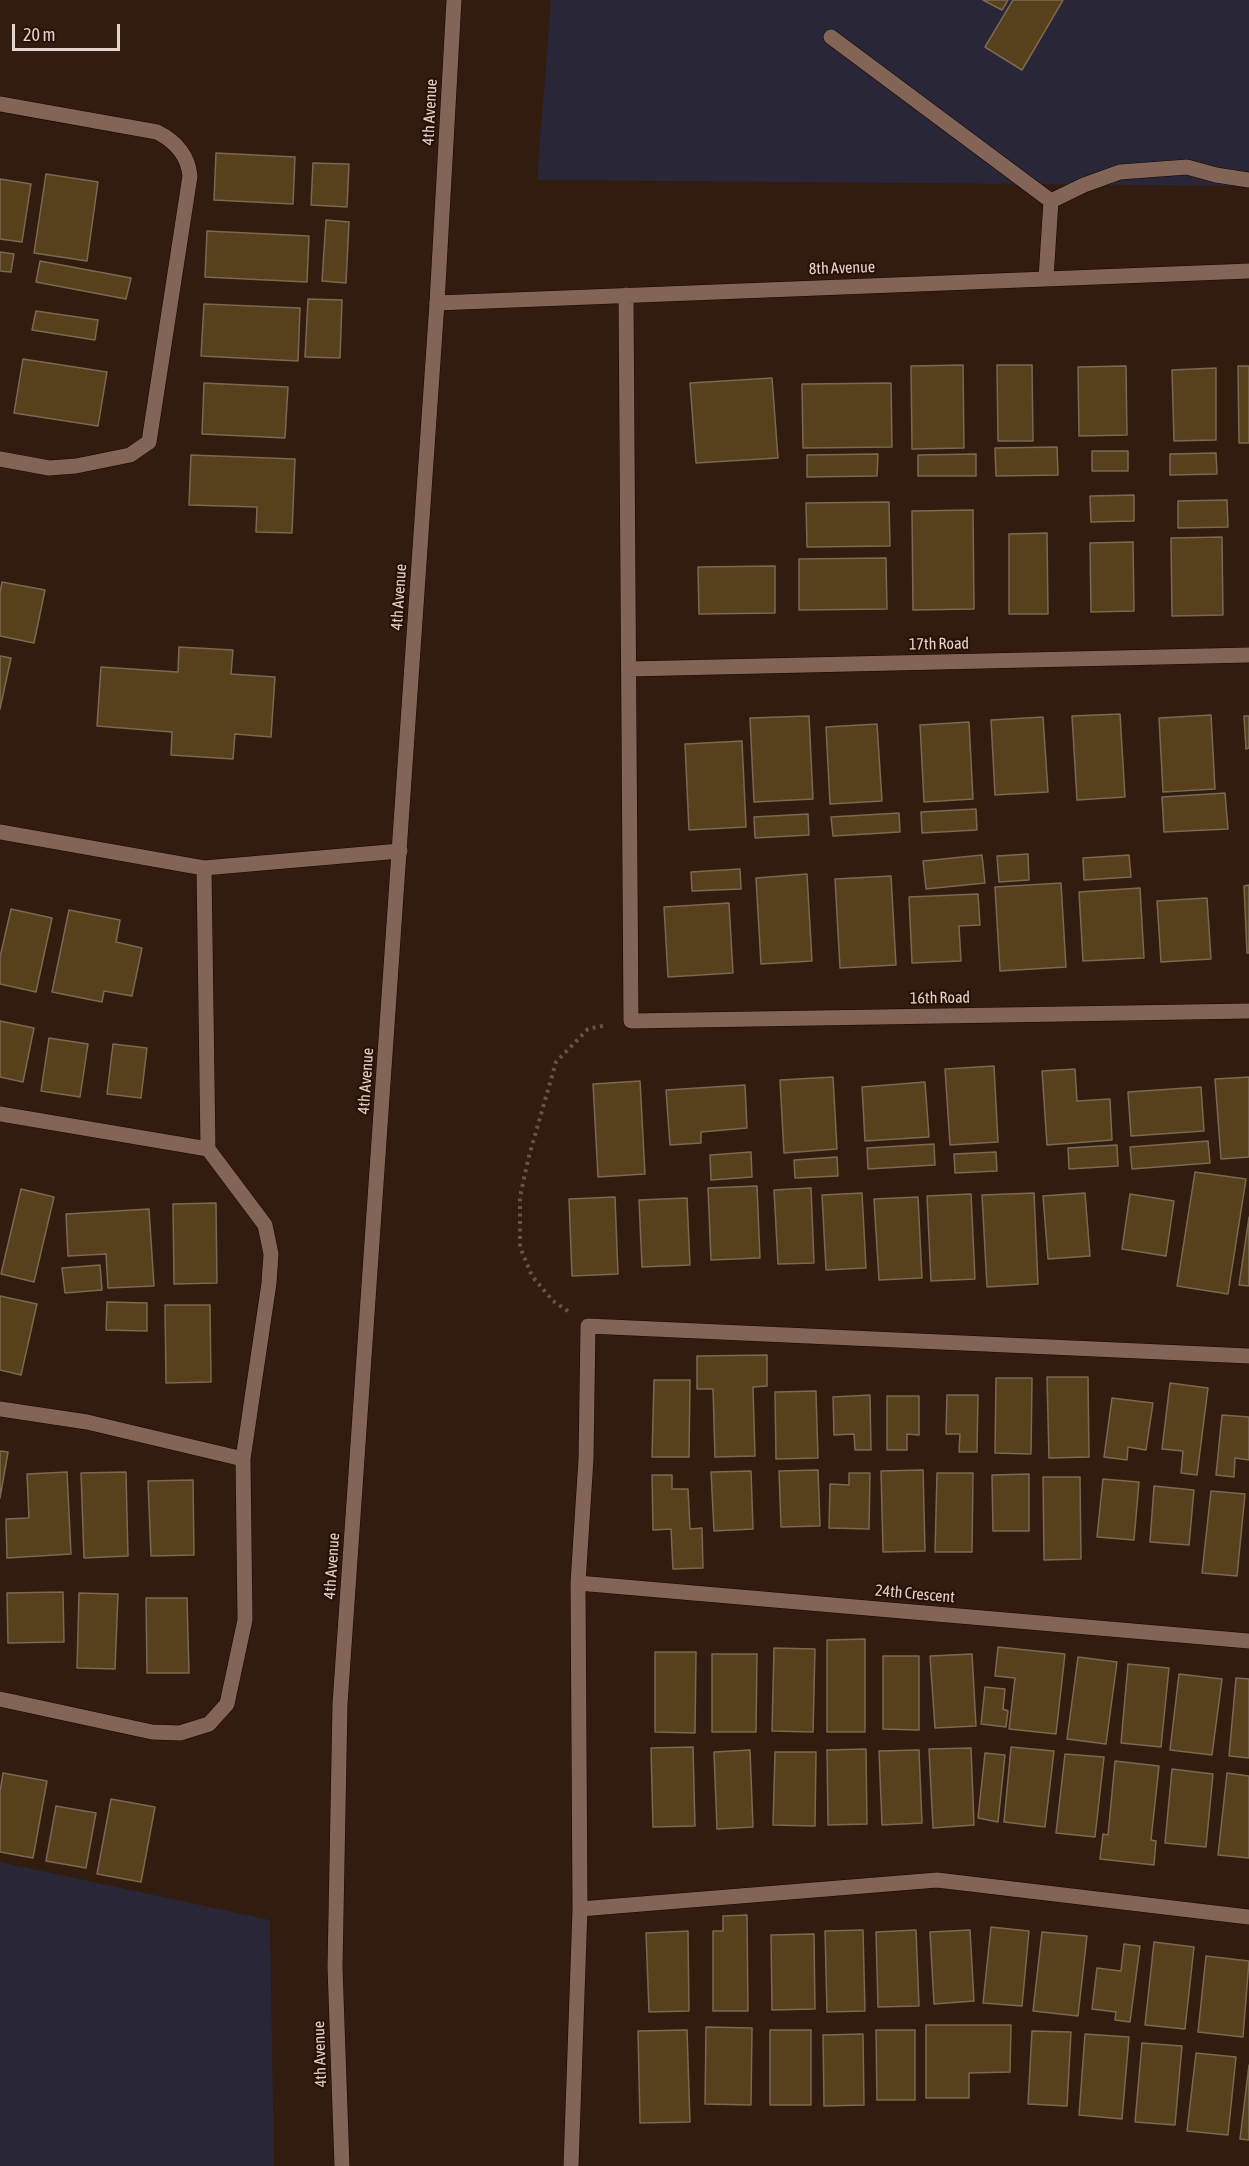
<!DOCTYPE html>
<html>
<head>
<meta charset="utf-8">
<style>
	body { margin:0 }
	#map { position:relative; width:1249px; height:2166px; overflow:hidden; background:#321b0f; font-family:"Asap Condensed",sans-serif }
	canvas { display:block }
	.scale { position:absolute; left:12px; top:24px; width:108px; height:27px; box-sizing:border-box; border:3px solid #e4d3cb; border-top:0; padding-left:8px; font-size:18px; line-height:21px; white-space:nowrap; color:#e4d3cb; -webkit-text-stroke:4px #281106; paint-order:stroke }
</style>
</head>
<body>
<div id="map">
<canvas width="1249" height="2166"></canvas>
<div class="scale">20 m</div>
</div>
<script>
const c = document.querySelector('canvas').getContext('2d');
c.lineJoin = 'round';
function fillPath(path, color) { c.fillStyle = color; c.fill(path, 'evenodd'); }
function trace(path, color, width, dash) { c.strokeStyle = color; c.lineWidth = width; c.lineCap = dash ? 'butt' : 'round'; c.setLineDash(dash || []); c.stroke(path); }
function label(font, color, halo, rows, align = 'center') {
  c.font = font + ' "Asap Condensed",sans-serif'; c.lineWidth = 4.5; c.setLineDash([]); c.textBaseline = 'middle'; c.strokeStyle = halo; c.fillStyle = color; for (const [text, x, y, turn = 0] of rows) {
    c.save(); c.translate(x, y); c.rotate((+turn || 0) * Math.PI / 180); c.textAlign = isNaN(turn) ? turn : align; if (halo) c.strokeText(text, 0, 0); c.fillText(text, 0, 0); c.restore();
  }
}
fillPath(new Path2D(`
	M551,0H1249V186L537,180Z
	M0,1862L270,1920L274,2166H0Z`), '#292637');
const building = new Path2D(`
	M983,0H1008L1002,10Z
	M1013,0H1063L1022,70L985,47Z
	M216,153L295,157L293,204L214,200Z
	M313,163L349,164L347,207L311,205Z
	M46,174L98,182L87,261L34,253Z
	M0,179L31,184L22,242L0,239Z
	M326,220L349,222L346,283L322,281Z
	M207,231L309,236L307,282L205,277Z
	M0,252L14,254L11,272L0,271Z
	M40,261L131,278L126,299L36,282Z
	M308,299L342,300L340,358L305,357Z
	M204,304L300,308L298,361L201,356Z
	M36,311L98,320L95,340L32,330Z
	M23,359L107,372L98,426L14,413Z
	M963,365L964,448L912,449L911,366Z
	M997,365H1032L1033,441H998Z
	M1126,366L1127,435L1079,436L1078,367Z
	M1238,366H1249V443H1239Z
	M1216,368V440L1174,441L1172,370Z
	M772,378L778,458L696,463L690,383Z
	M204,383L288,387L285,438L202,434Z
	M891,383L892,447L803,448L802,384Z
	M1057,447L1058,475L996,476L995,448Z
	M1092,451H1128V471H1092Z
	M1216,453L1217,474L1170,475V454Z
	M878,454L877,476L807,477V455Z
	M976,454V476H918V455Z
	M191,455L295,459L292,533L256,532L257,507L189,505Z
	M1134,495V521L1091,522L1090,496Z
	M1227,500L1228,527L1178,528V501Z
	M889,502L890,546L807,547L806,503Z
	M973,510L974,609L913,610L912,511Z
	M1047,533L1048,614H1009V534Z
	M1222,537L1223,615L1172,616L1171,538Z
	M1133,542L1134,611L1091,612L1090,543Z
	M886,558L887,609L799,610V559Z
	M775,566V613L699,614L698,567Z
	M2,582L45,590L34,643L0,636V593Z
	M179,647L233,650L231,674L275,677L271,737L235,734L233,759L171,755L172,732L97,726L101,667L178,672Z
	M0,656L11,658L0,709Z
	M1120,714L1125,797L1077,800L1072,716Z
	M1211,715L1215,789L1163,792L1159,718Z
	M809,716L813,799L754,802L750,718Z
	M1244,716H1249V748L1246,749Z
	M1043,717L1048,792L995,795L991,720Z
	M969,722L973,799L924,802L920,725Z
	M877,724L882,801L830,804L826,727Z
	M742,741L746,827L689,830L685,744Z
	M1225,793L1228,829L1164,832L1162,797Z
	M976,809L977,830L922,833L921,812Z
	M899,813L900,832L833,836L831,817Z
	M808,814L809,835L755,838L754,817Z
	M1028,854L1029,880L999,882L997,856Z
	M982,855L985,883L926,889L923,861Z
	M1129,855L1131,877L1084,880L1083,858Z
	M740,869L741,889L692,891L691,872Z
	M807,874L812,961L761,964L756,878Z
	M891,876L896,965L840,968L835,879Z
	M1061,883L1066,967L1000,971L995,887Z
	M1249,885V953H1247L1244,886Z
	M1140,888L1144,958L1083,961L1079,892Z
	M978,894L980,925L959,926L961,961L912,963L909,897Z
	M1207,898L1211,959L1161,962L1157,901Z
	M729,903L733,973L668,977L664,907Z
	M11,909L52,918L36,992L0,984V957Z
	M69,910L120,920L116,942L142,948L132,996L104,991L102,1002L52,992Z
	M0,1021L34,1028L23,1082L0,1077Z
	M49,1038L88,1044L80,1097L41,1091Z
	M113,1044L147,1048L141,1098L107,1094Z
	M994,1066L998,1142L950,1145L945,1069Z
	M1075,1069L1077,1101L1110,1099L1112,1140L1047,1145L1042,1071Z
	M833,1077L837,1149L784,1153L780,1080Z
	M1249,1077V1157L1221,1159L1215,1079Z
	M640,1081L645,1174L598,1177L593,1084Z
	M925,1082L929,1137L865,1141L862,1087Z
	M745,1085L747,1128L701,1132V1143L670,1145L666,1090Z
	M1201,1087L1204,1131L1131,1136L1128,1092Z
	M1208,1141L1210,1163L1132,1169L1130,1147Z
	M934,1144L935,1165L868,1169L867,1148Z
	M1117,1145L1118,1166L1069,1169L1068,1148Z
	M751,1152L752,1177L711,1180L710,1155Z
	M996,1152L997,1171L955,1173L954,1154Z
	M837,1157L838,1176L795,1178L794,1160Z
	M1195,1172L1246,1179L1228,1294L1177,1286Z
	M757,1186L760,1258L711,1260L708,1188Z
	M811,1188L814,1263L778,1264L774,1190Z
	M21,1189L54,1197L34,1282L1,1274Z
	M862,1193L866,1268L826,1270L822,1195Z
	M1034,1193L1038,1284L987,1287L982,1195Z
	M1085,1193L1090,1256L1048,1259L1043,1196Z
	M971,1194L975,1279L931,1281L927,1196Z
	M1130,1194L1174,1201L1166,1256L1122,1249Z
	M615,1197L618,1274L572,1276L569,1199Z
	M918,1197L922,1278L879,1280L874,1199Z
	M687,1198L690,1265L642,1267L639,1200Z
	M216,1203L217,1283L174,1284L173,1204Z
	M149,1209L154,1286L108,1288L106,1254L68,1256L66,1214Z
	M1249,1217V1286L1239,1285Z
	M100,1265L102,1290L65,1293L62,1268Z
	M0,1296L37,1304L21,1375L0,1370Z
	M107,1302L147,1303V1331L106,1330Z
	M165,1305H210L211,1382L166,1383Z
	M767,1355V1386L753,1387L755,1456L715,1457L713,1389H697V1356Z
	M1047,1377H1088L1089,1457L1049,1458Z
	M996,1378H1032L1031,1454L995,1453Z
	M654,1380H690L689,1457H652Z
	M1170,1383L1208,1388L1197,1475L1181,1473L1183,1451L1162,1449Z
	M816,1391L818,1458L776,1459L775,1392Z
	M870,1395L871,1450H855L854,1434L834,1435L833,1397Z
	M947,1395H978L977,1452H959L960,1434H946Z
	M887,1396H919V1435L907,1434V1450H887Z
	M1112,1398L1153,1403L1146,1450L1128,1447L1127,1460L1104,1457Z
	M1222,1415L1249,1417V1460L1235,1458L1234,1477L1216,1475Z
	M0,1451L8,1452L0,1498Z
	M818,1470L820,1526L781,1527L779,1471Z
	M923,1470L925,1551L883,1552L881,1471Z
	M751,1471L753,1529L714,1531L711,1472Z
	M67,1472L71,1554L7,1558L6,1519L29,1518L27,1474Z
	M126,1472L128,1556L84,1558L81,1473Z
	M849,1473H870L869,1529L829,1528L830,1484L849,1485Z
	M937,1473H973L972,1552H935Z
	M1029,1474V1531H993L992,1475Z
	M652,1475H672V1489H688L690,1529L702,1528L703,1568L673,1569L671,1529L653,1530Z
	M1043,1477H1080L1081,1559L1044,1560Z
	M1103,1479L1139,1482L1134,1540L1097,1537Z
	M193,1480L194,1555L151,1556L148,1481Z
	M1154,1486L1194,1490L1189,1545L1150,1542Z
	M1211,1491L1245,1494L1237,1576L1202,1573Z
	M63,1592L64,1642L8,1643L7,1593Z
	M79,1593L118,1594L115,1669L77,1668Z
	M146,1598H187L189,1673H147Z
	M865,1639V1732H827V1640Z
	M998,1647L1065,1654L1056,1734L1009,1729L1015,1678L995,1676Z
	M774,1648L815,1649L813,1732L772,1731Z
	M655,1652H696L695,1733L655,1732Z
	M712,1654H757L756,1732H712Z
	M972,1654L976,1726L935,1728L930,1656Z
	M883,1656H919V1730L883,1729Z
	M1078,1657L1117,1662L1106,1744L1067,1739Z
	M1128,1664L1169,1668L1161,1747L1121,1743Z
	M1179,1674L1222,1679L1212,1755L1170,1750Z
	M1236,1678L1249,1679V1758L1229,1756Z
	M985,1687L1005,1689L1003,1709L1008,1711L1006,1727L981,1724Z
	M693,1747L695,1826L653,1827L651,1748Z
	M1011,1747L1054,1751L1045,1827L1004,1822Z
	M971,1748L974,1825L933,1828L929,1749Z
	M866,1749L867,1824L828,1825L827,1750Z
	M750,1750L753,1827L717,1829L714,1752Z
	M919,1750L922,1823L882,1825L879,1751Z
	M775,1752H816L815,1826L773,1825Z
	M985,1753L1005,1755L998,1822L978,1818Z
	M1065,1754L1104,1757L1095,1837L1056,1833Z
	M1115,1761L1159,1766L1151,1840L1156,1841L1154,1865L1100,1859L1103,1834L1108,1835Z
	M1172,1769L1213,1774L1206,1847L1165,1843Z
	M3,1773L47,1781L33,1858L0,1852V1792Z
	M1227,1773L1249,1776V1858L1218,1855Z
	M111,1799L155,1807L141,1882L97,1874Z
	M56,1806L96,1813L86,1868L46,1861Z
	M747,1915L748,2011H713V1931H723V1916Z
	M991,1927L1029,1931L1022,2006L983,2003Z
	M863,1930L865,2011L827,2012L825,1931Z
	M916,1930L919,2006L878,2007L876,1932Z
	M970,1930L974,2001L934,2004L930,1932Z
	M688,1931L689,2011L649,2012L646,1933Z
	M1042,1932L1087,1936L1078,2016L1033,2011Z
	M814,1934L815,2009L772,2010L771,1935Z
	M1154,1942L1194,1947L1185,2029L1145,2025Z
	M1124,1944L1140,1946L1130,2022L1115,2020L1116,2012L1092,2009L1097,1968L1121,1971Z
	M1206,1956L1249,1961L1243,2037L1198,2032Z
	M926,2025H1011L1010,2072L969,2073V2098H926Z
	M706,2027L752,2028L751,2105L705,2104Z
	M687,2030L690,2122L640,2123L638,2031Z
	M770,2030H811V2105H770Z
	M876,2030H915V2100H877Z
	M1032,2031L1071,2032L1067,2106L1028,2104Z
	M863,2034L864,2105L824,2106L823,2035Z
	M1085,2034L1129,2037L1122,2119L1079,2115Z
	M1142,2043L1182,2046L1175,2125L1135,2122Z
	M1196,2053L1236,2057L1228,2135L1187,2131Z
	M1249,2065V2140L1240,2139Z`);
fillPath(building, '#57411c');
trace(building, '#7a6950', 1.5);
const service = new Path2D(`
	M831,37L1051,201
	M1046,278L1051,201L1084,185L1120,172L1187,167L1216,175L1249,180`);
const minor = new Path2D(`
	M0,104L157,132C175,141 188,155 190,176L149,442L130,455L76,466L49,468L0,459
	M626,295L631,1021L1249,1011
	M437,303L1249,271
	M629,669L1249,655
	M0,832L204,868L400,851
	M0,1114L208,1149L204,868
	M0,1409L87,1422L243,1459L269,1283L271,1254L265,1225L208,1149
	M578,1583L1249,1641
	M0,1699L152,1732L180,1733L209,1724L227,1704L245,1620L243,1459
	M580,1909L937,1880L1249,1917
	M571,2166L580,1909L578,1583L586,1459L588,1326L1249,1356`);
const tertiary = new Path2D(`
	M342,2166L335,1967L340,1704L437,303L454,0`);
trace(service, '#190500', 16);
trace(minor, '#190500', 16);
trace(tertiary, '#190500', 16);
trace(new Path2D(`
	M568,1311L553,1301L532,1276L520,1247V1197L529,1156L556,1062L588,1029L607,1025`), '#685348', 4, [3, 4.5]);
trace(service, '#826557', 15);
trace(minor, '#826557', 15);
trace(tertiary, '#826557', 15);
label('16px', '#e4d3cb', '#281106', [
	["4th Avenue",430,112,-87],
	["8th Avenue",842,268,-2],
	["4th Avenue",399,597,-86],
	["17th Road",939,644,-1],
	["16th Road",940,998,-1],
	["4th Avenue",366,1081,-86],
	["4th Avenue",332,1566,-86],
	["24th Crescent",915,1594,5],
	["4th Avenue",320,2054,-92]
]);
</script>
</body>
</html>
